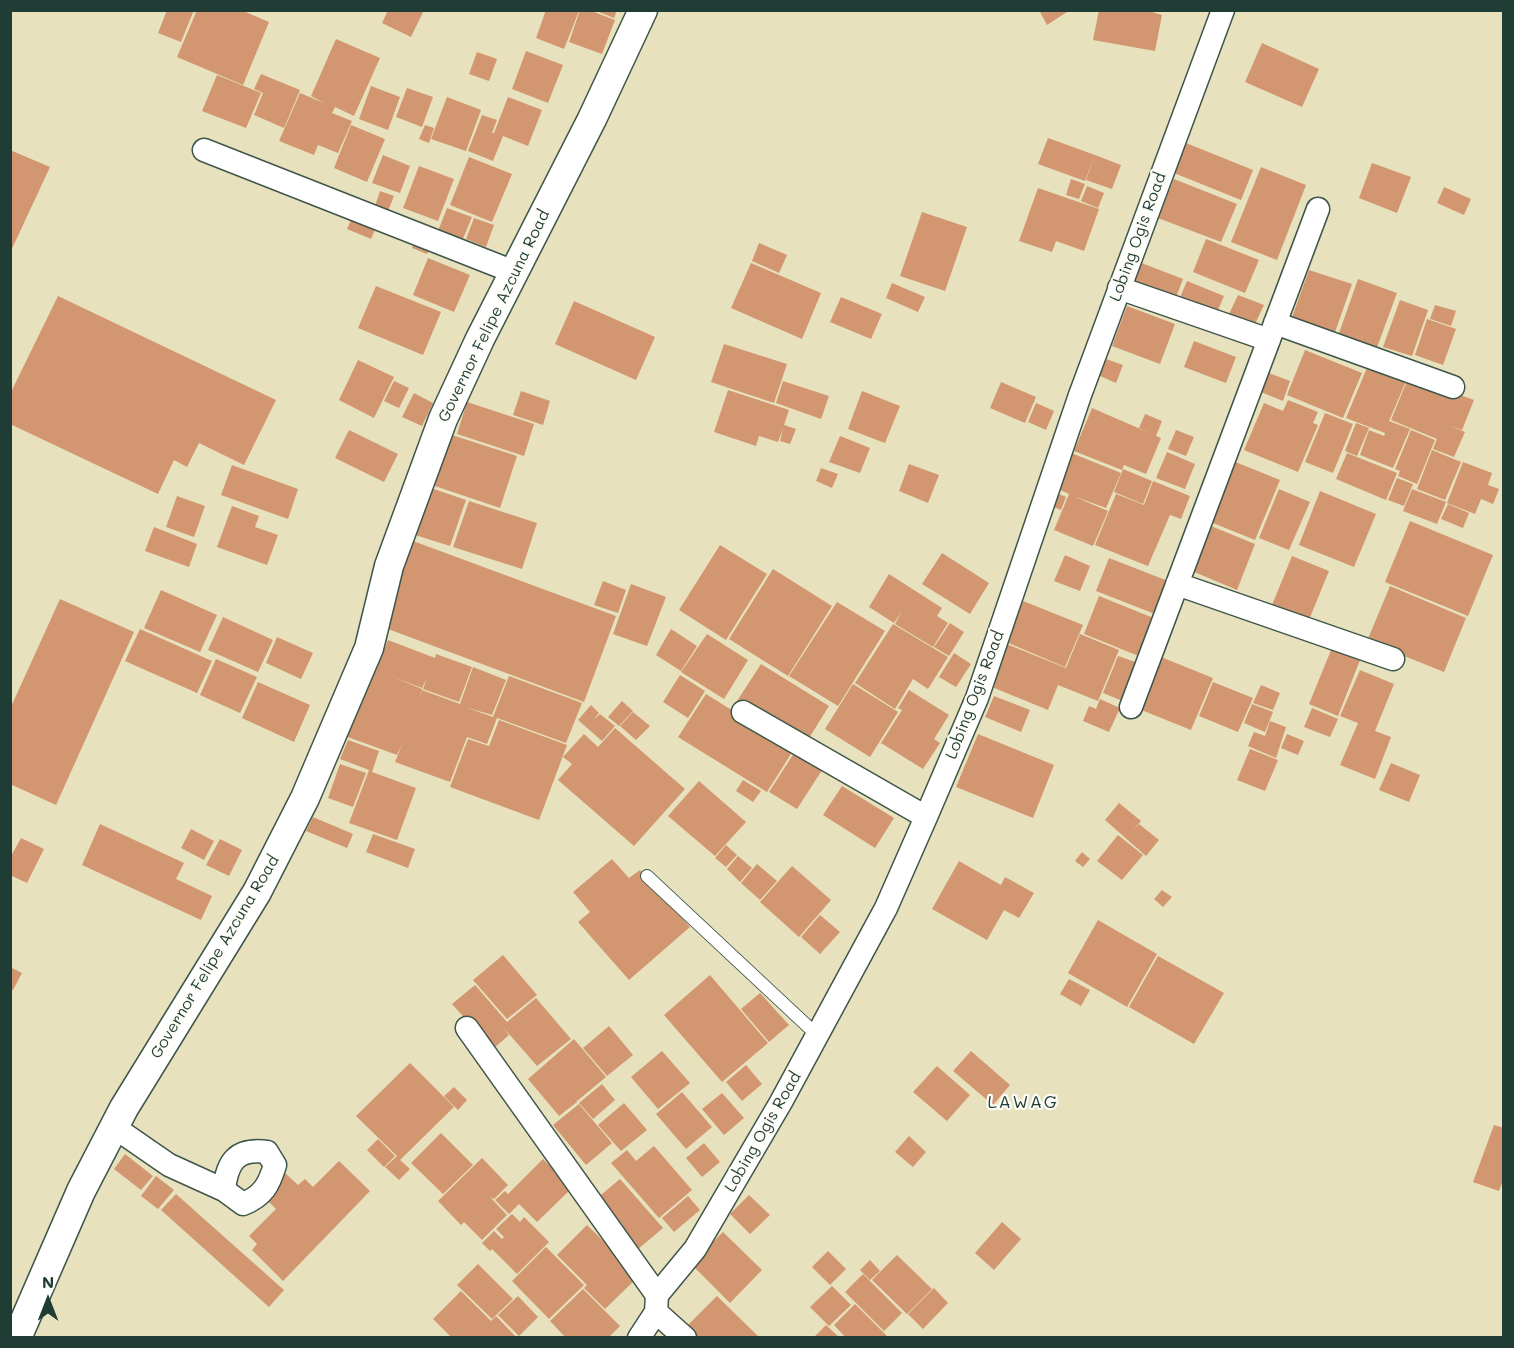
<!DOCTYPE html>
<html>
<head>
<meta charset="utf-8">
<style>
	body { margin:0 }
	#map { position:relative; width:1514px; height:1348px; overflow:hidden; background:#e7e1bd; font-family:Mali,sans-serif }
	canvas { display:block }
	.frame { position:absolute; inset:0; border:12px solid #1f3d34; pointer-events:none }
	.north { position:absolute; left:18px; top:1270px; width:60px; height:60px; -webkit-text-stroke:4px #fdfcf7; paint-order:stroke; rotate:0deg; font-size:16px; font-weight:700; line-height:24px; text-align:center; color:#1f3d34 }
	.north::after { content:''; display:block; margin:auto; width:21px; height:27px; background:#1f3d34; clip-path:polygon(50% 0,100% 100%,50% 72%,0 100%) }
</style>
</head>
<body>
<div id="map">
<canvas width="1514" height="1348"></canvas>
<div class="frame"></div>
<div class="north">N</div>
</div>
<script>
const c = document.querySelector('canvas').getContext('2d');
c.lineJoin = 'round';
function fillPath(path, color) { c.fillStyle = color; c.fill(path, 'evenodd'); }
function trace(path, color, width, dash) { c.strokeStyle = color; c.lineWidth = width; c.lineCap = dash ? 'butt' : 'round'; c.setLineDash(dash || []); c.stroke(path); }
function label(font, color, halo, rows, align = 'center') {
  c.font = font + ' Mali,sans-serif'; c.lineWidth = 4.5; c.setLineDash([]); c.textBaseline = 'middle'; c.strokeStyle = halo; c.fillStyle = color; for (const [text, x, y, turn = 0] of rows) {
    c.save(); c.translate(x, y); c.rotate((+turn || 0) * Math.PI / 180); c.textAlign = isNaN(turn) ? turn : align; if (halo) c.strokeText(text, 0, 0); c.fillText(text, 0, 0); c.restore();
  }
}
fillPath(new Path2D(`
	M167,10H194L181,42L158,33Z
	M197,10H241L269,22L243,85L177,57Z
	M388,10H424L411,37L382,23Z
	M546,10L579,11L564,49L536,38Z
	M580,10H589L615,20L602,54L569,42Z
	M594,10H617L614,18Z
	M1039,10H1070L1047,25Z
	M1099,10H1145L1162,15L1155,51L1093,40Z
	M336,39L380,58L354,116L335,107L332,113L352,121L338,153L318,145L314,155L279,141L300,93L324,103L311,96Z
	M1262,43L1319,69L1302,107L1245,82Z
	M526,51L563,65L548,103L512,89Z
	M477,52L497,59L489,81L469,74Z
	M261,74L300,90L284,128L254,115L263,93L254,89Z
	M217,75L261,93L246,128L202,111Z
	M371,86L400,97L388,130L359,119Z
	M407,88L433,97L422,127L396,117Z
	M447,97L481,110L466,151L431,139Z
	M508,97L542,110L528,146L503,136L493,161L468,151L482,115L497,120L492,133H494Z
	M351,125L385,139L367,182L334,168Z
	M425,125L434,128L429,143L419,139Z
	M1048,138L1095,155L1085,181L1038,164Z
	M1186,143L1253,170L1241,200L1174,173Z
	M10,150L50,167L10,253Z
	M383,155L410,166L400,193L372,183Z
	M1095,155L1121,165L1112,189L1086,180Z
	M469,157L512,174L492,222L450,205Z
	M1372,163L1411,177L1397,213L1359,198Z
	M419,166L454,179L438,221L403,208Z
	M1261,167L1306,185L1277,260L1231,242Z
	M1071,179L1085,184L1079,199L1066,195Z
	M1174,179L1237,204L1221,242L1158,218Z
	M1087,186L1104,193L1098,208L1081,201Z
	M1444,187L1471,199L1464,215L1437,203Z
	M1038,188L1099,209L1084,251L1056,241L1052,252L1019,241Z
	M380,191L394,196L388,211L375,206Z
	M447,208L472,217L462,241L438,231Z
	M922,212L967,227L945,291L900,276Z
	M354,213L378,223L371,239L347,229Z
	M474,218L494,225L486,247L466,239Z
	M416,239L431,246L427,254L412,248Z
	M1206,239L1259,260L1245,293L1193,272Z
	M759,243L787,255L779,273L752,261Z
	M428,258L470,275L454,312L413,295Z
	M1139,262L1183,279L1174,303L1130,286Z
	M751,263L821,293L802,339L731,308Z
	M1309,270L1352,284L1334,335L1291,320Z
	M1358,279L1397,293L1376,350L1338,336Z
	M1187,281L1224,296L1215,317L1178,302Z
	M892,283L925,297L918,312L886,298Z
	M376,286L441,312L423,355L358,328Z
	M1238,295L1264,305L1255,324L1229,314Z
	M58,296L276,400L244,465L199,443L187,467L174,460L158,494L10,424V394Z
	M841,297L882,314L871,339L830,322Z
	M1400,300L1428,310L1412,356L1383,347Z
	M574,301L655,337L636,380L555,344Z
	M1435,305L1456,311L1451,326L1430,319Z
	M1127,306L1175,324L1160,364L1112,346Z
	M1427,319L1456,329L1443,365L1415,355Z
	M1194,341L1236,357L1226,383L1184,367Z
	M724,344L787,364L774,403L711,382Z
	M1305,350L1362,373L1343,418L1287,395Z
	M1106,359L1123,365L1116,383L1100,376Z
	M358,360L394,377L374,418L339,400Z
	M1369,363L1407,379L1389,421L1410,429L1393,468L1360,455L1369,430L1384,436L1385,433L1346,418Z
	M1269,373L1290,381L1283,401L1261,392Z
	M1409,376L1474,400L1462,430L1450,426L1465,432L1454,457L1433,449L1437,439L1391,420Z
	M394,381L409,388L399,408L384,401Z
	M783,381L829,396L821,419L776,403Z
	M1001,382L1036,397L1025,423L990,408Z
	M728,390L789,410L784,425L796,429L790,444L780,441L783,429L778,442L759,436L756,446L714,432Z
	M521,391L550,401L543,425L513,415Z
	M862,391L900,406L885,443L848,429Z
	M414,393L433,403L422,426L402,417Z
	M1288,400L1318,412L1313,423L1318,425L1298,472L1244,450L1264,403L1283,411Z
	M467,402L534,424L524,456L457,434Z
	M1036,403L1054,411L1046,430L1028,422Z
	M1092,408L1152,434L1139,428L1145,414L1162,421L1156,436L1161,438L1146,474L1124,465L1122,470L1074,451Z
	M1325,413L1353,424L1333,473L1305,462Z
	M1356,423L1369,428L1357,456L1345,451Z
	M349,430L398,454L384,482L335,458Z
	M1176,430L1194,437L1186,456L1168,449Z
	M1411,430L1435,440L1417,484L1398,476L1400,471L1395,469Z
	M449,434L517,456L500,508L432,485Z
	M840,436L870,448L860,473L829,462Z
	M1432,450L1461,462L1445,500L1417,489Z
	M1069,452L1121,473L1106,508L1073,496L1108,511L1093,546L1054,530L1069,494L1054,487Z
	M1167,452L1195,464L1185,489L1156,478Z
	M1347,453L1397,473L1386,500L1336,479Z
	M1233,461L1280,480L1255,540L1208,521Z
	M1463,462L1492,473L1488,485L1499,489L1493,504L1481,499L1475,514L1447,503Z
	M909,464L939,475L928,503L899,491Z
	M232,465L298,489L288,519L221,495Z
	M821,468L838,474L832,488L816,481Z
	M1123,469L1152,481L1143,504L1114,492Z
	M1397,478L1413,484L1404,506L1388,500Z
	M1153,481L1190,496L1181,519L1170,515L1148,566L1095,545L1116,494L1144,505Z
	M431,488L466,500L450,546L415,535Z
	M1279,489L1310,502L1289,550L1259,538Z
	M1412,489L1446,502L1437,524L1403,511Z
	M1320,491L1376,514L1354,567L1299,545Z
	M1054,492L1066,497L1061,510L1049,505Z
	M177,496L205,506L194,537L166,527Z
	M469,501L537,523L522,569L453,547Z
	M1448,504L1469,513L1463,528L1441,519Z
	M232,506L259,516L255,527L278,535L267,565L217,547Z
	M1410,521L1493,555L1468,616L1385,582Z
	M1211,526L1255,544L1237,590L1192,571Z
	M154,527L197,544L189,567L145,551Z
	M413,541L616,616L584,702L380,626Z
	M720,545L767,574L726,640L679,610Z
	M942,553L989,583L970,614L922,584Z
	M1065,555L1090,566L1080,591L1054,581Z
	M1292,556L1329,571L1309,620L1272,605Z
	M1109,558L1173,583L1160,616L1096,591Z
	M773,569L832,606L788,676L729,639Z
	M889,574L942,608L937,616L948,623L933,647L895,624L902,611L894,623L869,607Z
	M603,581L626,590L618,613L594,605Z
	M631,584L666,597L647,646L613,634Z
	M1390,586L1466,618L1444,672L1367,641Z
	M161,590L217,615L200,652L144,628Z
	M1099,596L1156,619L1141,657L1084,634Z
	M60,599L134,632L56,805L10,784V709Z
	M1023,601L1083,625L1065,667L1006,642Z
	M837,602L885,631L838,706L789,676Z
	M223,617L273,640L258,672L208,650Z
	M950,623L964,632L949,656L934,647Z
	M893,624L948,657L928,689L913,679L895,709L855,683Z
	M140,629L212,661L197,693L125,661Z
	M671,629L697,646L681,671L656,655Z
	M707,634L748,660L724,699L681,672Z
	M1080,634L1119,650L1098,701L1058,685L1048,710L987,685L1004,643L1066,668Z
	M277,637L313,653L301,679L266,663Z
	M388,640L435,658L436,654L472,667L459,702L423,689L427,678L422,688L393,677L422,689L419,699L422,690L460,704L473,667L506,680L492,715L465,707L493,717L509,676L582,703L566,743L497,718L487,744L467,737L450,782L395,762L403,742L397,755L345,736L370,669L376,671Z
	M1334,643L1362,655L1338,716L1309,704Z
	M954,653L971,664L956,687L939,677Z
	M1156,655L1213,678L1191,730L1134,707Z
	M1118,656L1141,664L1125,702L1103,693Z
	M216,659L257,677L240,713L200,695Z
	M761,664L829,706L806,743L737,701Z
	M1360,670L1394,684L1375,731L1391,737L1375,779L1340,765L1358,723L1340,716Z
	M680,675L705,691L688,718L663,702Z
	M258,682L310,705L294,742L242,718Z
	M1213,682L1253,698L1238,732L1199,716Z
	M853,684L898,712L870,757L825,729Z
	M1261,685L1280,693L1273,710L1253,703Z
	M909,690L949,715L934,739L940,743L923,769L881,743L902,710L898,708Z
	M706,694L794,749L767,792L678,737Z
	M994,696L1030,710L1021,732L985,717Z
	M1100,699L1120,708L1109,732L1083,721L1089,706L1096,709Z
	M622,701L633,711L619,726L608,717Z
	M1252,704L1273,712L1265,732L1244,723Z
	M591,705L599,713L593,720L600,714L615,726L602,741L578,720Z
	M1312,708L1338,719L1330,737L1304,727Z
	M633,712L650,726L636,740L620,726Z
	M499,720L567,745L539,820L450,787L468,739L489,746Z
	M1270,721L1286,727L1276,758L1248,746L1254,732L1265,736Z
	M615,728L685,789L634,846L558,780L572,764L563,757L584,734L598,747Z
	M978,734L1054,765L1033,818L956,787Z
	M1287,734L1304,741L1298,755L1281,748Z
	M348,740L379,751L372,772L416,788L397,840L349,823L369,770L340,759Z
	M1250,749L1278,760L1265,791L1237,780Z
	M796,750L824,767L797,809L769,792Z
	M1391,763L1420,775L1409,802L1379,790Z
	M340,764L366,773L353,807L328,798Z
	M743,780L761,791L753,802L736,791Z
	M699,781L746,822L715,856L668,816Z
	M842,786L894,818L875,848L823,815Z
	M1119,803L1141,821L1133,830L1139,824L1159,840L1146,856L1105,820Z
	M313,817L353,834L347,848L306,831Z
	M100,824L184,863L176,879L212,896L201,920L82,865Z
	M191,829L214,841L204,860L181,848Z
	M373,834L415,849L408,868L366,852Z
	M1118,835L1143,855L1122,880L1097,861Z
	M21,838L44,849L27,883L10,875V858Z
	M220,839L242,850L229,876L206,865Z
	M726,845L737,855L726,867L715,858Z
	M1082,852L1090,859L1083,867L1075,861Z
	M738,856L752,868L740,882L727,869Z
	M612,859L629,878L640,870L690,927L629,980L578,922L590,912L573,892Z
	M959,861L1001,885L1005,877L1034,893L1019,918L1004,910L987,940L932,909Z
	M757,864L777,881L760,900L741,883Z
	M792,866L831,900L799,937L760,902Z
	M1162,890L1172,897L1163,907L1154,899Z
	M820,915L840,932L820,954L801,937Z
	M1098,920L1157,954L1127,1007L1068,973Z
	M503,955L537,995L507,1019L473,980Z
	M1158,956L1224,993L1194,1044L1129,1007Z
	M10,967L22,973L13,990L10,989Z
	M710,975L768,1043L722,1082L664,1015Z
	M1069,979L1090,990L1081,1006L1060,994Z
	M475,985L507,1022L536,998L571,1039L537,1066L502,1026L509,1035L493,1049L452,1004Z
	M760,993L789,1025L769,1042L741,1009Z
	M609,1026L633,1055L607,1076L583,1048Z
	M574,1039L606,1077L577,1101L576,1099L577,1102L559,1116L528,1079Z
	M662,1051L690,1083L658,1109L631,1077Z
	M971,1051L1010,1085L993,1105L953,1071Z
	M410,1063L454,1107L400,1160L410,1169L399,1180L385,1167L397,1156L356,1116Z
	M746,1065L762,1084L742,1101L726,1082Z
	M937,1066L970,1095L947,1121L913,1092Z
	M602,1084L615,1100L593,1119L579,1103Z
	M454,1087L467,1100L458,1110L444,1096Z
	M682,1092L712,1127L686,1149L656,1114Z
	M722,1093L744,1118L724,1135L702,1109Z
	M624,1103L647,1130L621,1151L598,1125Z
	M579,1104L612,1143L586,1165L553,1125Z
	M1494,1125L1504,1128V1178L1499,1191L1473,1182Z
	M441,1133L473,1165L443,1194L411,1163Z
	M909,1136L926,1152L913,1167L895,1152Z
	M378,1139L395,1156L384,1167L367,1150Z
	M704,1143L720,1162L702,1177L686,1158Z
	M654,1146L692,1190L659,1218L611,1163L627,1150L636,1161Z
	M125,1154L153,1176L141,1190L114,1169Z
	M482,1158L508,1185L494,1199L490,1197L507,1215L482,1240L464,1222L461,1225L438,1201Z
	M543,1159L572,1188L537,1222L519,1204L509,1214L495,1200L505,1191L508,1194Z
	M339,1161L370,1191L283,1281L252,1250L257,1244L249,1236L276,1209L262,1195L284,1172L298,1185L305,1179L313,1187Z
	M156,1176L174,1190L158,1209L141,1196Z
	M620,1179L663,1228L637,1250L595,1200Z
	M176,1194L284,1290L269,1307L161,1210Z
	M749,1195L770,1215L750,1234L730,1214Z
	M688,1196L700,1210L674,1232L662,1218Z
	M512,1214L520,1222L524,1217L549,1242L517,1274L492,1249L490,1251L482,1243L494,1231L502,1239L504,1237L496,1229Z
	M1002,1222L1021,1239L994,1270L975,1253Z
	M587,1225L639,1276L605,1309L584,1288L587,1285L557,1255Z
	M723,1232L762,1270L730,1303L691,1264Z
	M546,1247L584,1285L549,1319L512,1281Z
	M828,1251L846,1269L830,1285L812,1267Z
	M897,1255L932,1289L907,1314L872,1280Z
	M870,1260L880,1271L870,1280L860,1270Z
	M478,1264L513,1299L492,1319L457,1285Z
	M863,1274L902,1313L884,1331L845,1292Z
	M832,1286L851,1305L829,1326L810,1307Z
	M934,1288L948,1303L923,1329L908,1314Z
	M583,1289L620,1326L608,1338H566L550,1321Z
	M461,1291L491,1321L496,1316L517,1338H452L433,1319Z
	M518,1296L538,1317L519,1336L498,1315Z
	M717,1296L760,1338H695L685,1328Z
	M855,1304L889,1338H846L834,1325Z
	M826,1325L840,1338H813Z`), '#d29771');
const service = new Path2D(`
	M647,876L817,1035`);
const minor = new Path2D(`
	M204,150L514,272
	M1119,288L1269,340
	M1275,323L1453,387
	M1177,584L1393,659
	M1131,707L1318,209
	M743,712L926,817
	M467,1028L657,1295
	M114,1127L169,1165L224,1190L243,1204C263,1196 269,1185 275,1165L267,1152C236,1148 227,1162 224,1190
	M656,1312L685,1338
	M639,1338L656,1312L657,1295L695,1249L781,1102L886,908L926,817L977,698L1080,395L1223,10`);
const tertiary = new Path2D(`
	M17,1338L81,1191L124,1108L257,892L305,798L369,648L389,566L443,419L480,339L592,119L643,10`);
trace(service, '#3d5649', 14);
trace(minor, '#3d5649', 25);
trace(tertiary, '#3d5649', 31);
trace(service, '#fff', 12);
trace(minor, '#fff', 22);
trace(tertiary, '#fff', 28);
label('16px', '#1f3d34', '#fdfcf7', [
	["Lobing Ogis Road",1138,237,-70],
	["Governor Felipe Azcuna Road",494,316,-64],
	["Lobing Ogis Road",975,695,-69],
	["Governor Felipe Azcuna Road",215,957,-59],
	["Lobing Ogis Road",763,1132,-60]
]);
c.letterSpacing = '1.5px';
label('18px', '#1f3d34', '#fdfcf7', [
	["LAWAG",1023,1102]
]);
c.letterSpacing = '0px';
</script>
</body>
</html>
